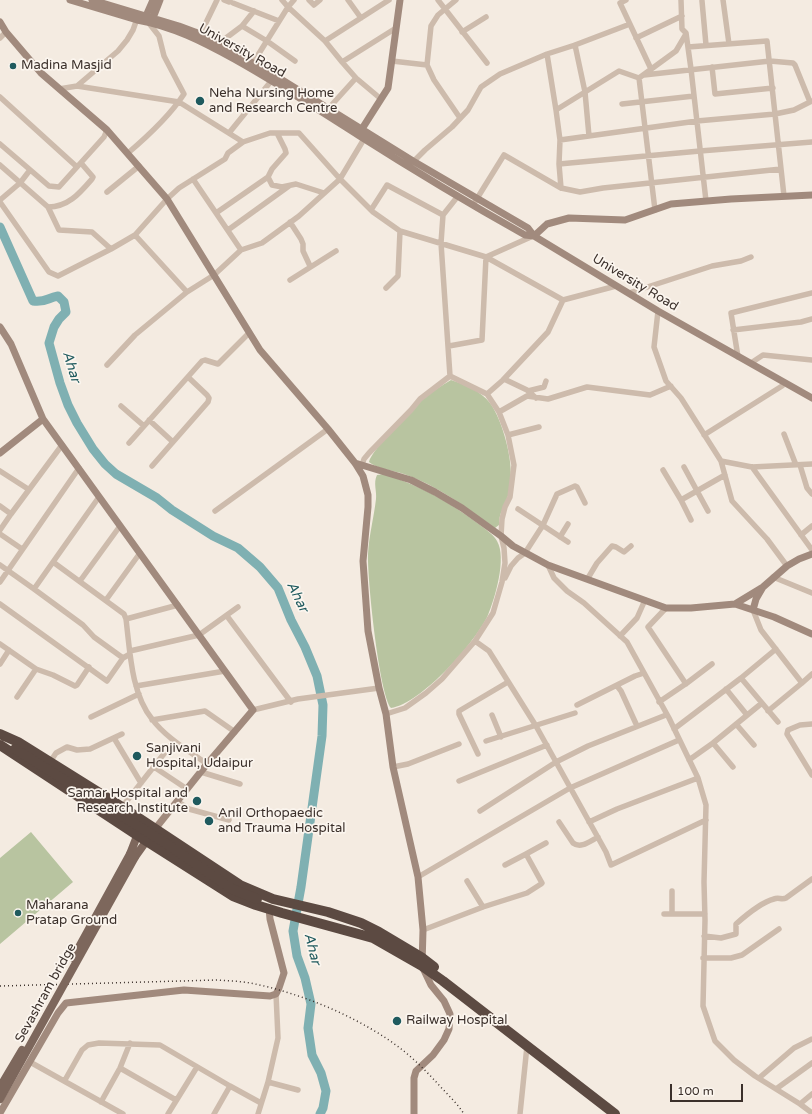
<!DOCTYPE html>
<html>
<head>
<meta charset="utf-8">
<style>
	body { margin:0 }
	#map { position:relative; width:812px; height:1114px; overflow:hidden; background:#f4ebe1; font-family:"Varela Round",sans-serif }
	canvas { display:block }
	.scale { position:absolute; left:670px; top:1084px; width:73px; height:18px; box-sizing:border-box; border:2px solid #3b302b; border-top:0; padding-left:5px; font-size:12px; line-height:14px; white-space:nowrap; color:#3b302b; -webkit-text-stroke:3px #fbf5ee; paint-order:stroke }
</style>
</head>
<body>
<div id="map">
<canvas width="812" height="1114"></canvas>
<div class="scale">100 m</div>
</div>
<script>
const c = document.querySelector('canvas').getContext('2d');
c.lineJoin = 'round';
function fillPath(path, color) { c.fillStyle = color; c.fill(path, 'evenodd'); }
function trace(path, color, width, dash) { c.strokeStyle = color; c.lineWidth = width; c.lineCap = dash ? 'butt' : 'round'; c.setLineDash(dash || []); c.stroke(path); }
function label(font, color, halo, rows, align = 'center') {
  c.font = font + ' "Varela Round",sans-serif'; c.lineWidth = 3.5; c.setLineDash([]); c.textBaseline = 'middle'; c.strokeStyle = halo; c.fillStyle = color; for (const [text, x, y, turn = 0] of rows) {
    c.save(); c.translate(x, y); c.rotate((+turn || 0) * Math.PI / 180); c.textAlign = isNaN(turn) ? turn : align; if (halo) c.strokeText(text, 0, 0); c.fillText(text, 0, 0); c.restore();
  }
}
fillPath(new Path2D(`
	M451,380C464,384 481,391 490,403C502,419 514,462 510,481C509,487 509,494 507,499C503,510 499,513 499,525L495,528C467,508 437,485 404,474C395,471 375,468 369,462C371,451 412,408 423,399C431,392 441,386 451,380Z
	M384,474C419,485 450,502 480,525C485,529 494,535 497,541C507,558 495,598 488,615C476,642 421,704 391,708C379,694 367,576 368,554C369,535 374,517 376,499C377,491 373,483 377,475Z
	M31,832L73,882L0,944V858Z`), '#b8c4a0');
trace(new Path2D(`
	M0,227L33,301C45,303 47,298 58,296L64,302L66,312L59,319L54,327L49,343L60,383L68,405L77,423L93,449L105,464L116,474L157,498L172,510L213,536L238,548L260,567L278,588L291,620L305,647L317,676L323,705L322,736L301,887L293,931L297,956L305,978L311,1004L308,1028L312,1055L321,1073L326,1091L323,1108L320,1114`), '#7fb0b2', 9);
trace(new Path2D(`
	M224,0L229,2L230,0
	M282,0L288,7L325,41
	M309,0L314,5L320,0
	M348,0L361,18
	M389,0L325,41L342,62L396,28
	M438,0L487,63
	M456,0L438,15L431,26L427,65L434,80L460,118
	M626,0L620,3L651,69
	M681,0L682,29L686,33L691,69L706,201
	M723,0L729,44
	M702,1L706,45
	M233,3L279,21
	M242,26L267,41L295,61
	M462,32L486,17
	M200,35L217,0
	M0,38L6,32
	M636,38L682,16
	M218,44L242,26L254,11
	M575,45L585,92L589,136
	M688,47L767,41L784,196
	M392,61L427,65
	M342,62L356,78L381,99
	M253,63L288,7L294,0
	M712,67L715,94L773,88
	M644,75L770,61L793,63L795,65L810,102
	M639,78L619,71L556,110L560,140L697,121L775,114L794,110L812,101
	M77,86L179,102L243,142L270,133H299L340,179L364,139
	M59,89L77,86L118,51L127,40L133,30L138,16
	M0,97L77,167
	M622,104L694,96
	M328,109L356,78
	M556,110L547,54L575,45L630,24
	M229,133L272,80
	M277,133L285,149L286,153L272,169L268,177L272,185L282,187L296,184L324,193
	M560,140L559,164L700,151L812,142
	M243,142L228,153L225,159L179,188L167,199L135,235L187,292L214,275L241,250L262,243L299,216L340,179L373,212L400,231L486,257L533,236
	M0,144L49,186L59,187L104,137L107,130
	M128,153C148,136 169,117 184,94L164,56L159,36L148,22
	M411,164L425,150L452,127L468,110L481,87L500,74L547,54
	M0,165L48,207L59,230L92,232L111,249L135,235
	M193,179L241,250
	M561,188L580,192L603,188L781,169
	M107,192L139,166
	M0,200L20,183L30,170
	M0,202L49,272L58,276L111,249
	M473,205L504,155L561,188L559,164
	M48,207C68,207 79,194 92,179L93,177L81,163
	M371,210L387,185L443,215
	M655,210L639,78L676,51L686,34
	M216,213L268,177
	M290,222L301,239L303,244V251L310,266
	M228,230L289,186
	M290,280L336,251
	M386,288L398,276L400,231
	M629,293L712,266L741,261L751,257
	M658,311L654,347L666,381L681,398L721,461L752,467L812,464
	M733,330L801,322L812,319
	M449,346L482,340L486,257L563,300L616,286
	M738,357L731,313L812,293
	M751,363L763,355L812,360
	M107,365L135,335L187,292
	M450,376L441,243L443,215L458,196
	M504,379L527,390L536,398
	M528,391L544,387L546,381
	M121,406L144,426
	M499,412L527,396L548,399L587,387L650,395L671,386
	M149,420L173,442
	M784,434L796,465
	M508,435L539,427
	M704,435L782,386
	M129,443L202,361L205,360L218,364L249,333
	M721,461L732,501L767,539L787,566
	M362,465L364,459L369,453L411,410L420,399L450,376L487,394L503,380L548,332L563,300
	M800,465L807,488L812,494
	M152,466L208,402L209,398L207,395L188,377
	M684,467L708,511
	M752,467L812,550
	M663,470L681,500
	M0,471L28,489
	M0,506L11,514L62,445
	M518,509L568,542
	M215,511L328,429
	M691,520L681,500L725,475
	M0,530L11,514
	M0,534L22,549
	M801,535L812,526
	M560,537L568,524
	M53,562L99,497
	M0,565L34,589L53,562L124,614L126,619C130,651 131,693 152,719C165,737 189,751 207,764
	M548,565L554,578L567,591L584,603L627,642L669,718L698,778L706,805L704,882L705,920L703,1006L715,1041L734,1060L755,1076L800,1104L812,1113
	M773,577L812,593
	M505,578L511,566L518,558L525,553L543,525L557,494L575,486L577,487L585,503
	M588,578L597,563L612,546L616,547L624,552L631,546
	M80,581L120,526
	M0,582L79,468
	M34,589L83,625L94,637L123,658
	M106,600L140,553
	M0,604L107,681L123,658L130,654
	M666,608L648,627L686,684
	M753,610L761,630L802,683L812,674
	M227,616L291,702
	M126,619L178,605
	M620,636L637,618L645,600
	M475,641L489,651L536,726L606,852L611,865L706,820
	M0,644L36,669L17,697
	M130,651L199,635L238,607
	M0,664L9,650
	M36,669L53,675L75,686L77,685L89,667
	M741,678L778,722
	M136,686L225,671
	M617,686L621,691L637,726
	M726,689L747,715
	M659,702L687,683L712,664
	M577,705L635,676L644,673
	M253,710L298,699L379,688
	M768,711L802,683
	M386,714L405,708L426,693L442,679L475,641L493,613L502,582L505,563L504,548L501,536L502,519L505,507L510,497L514,465L508,435L499,412L487,394
	M492,715L501,737
	M91,717L139,694
	M152,720L205,711L235,732
	M736,724L754,745
	M812,724L800,725L788,730L787,734L812,775
	M674,729L741,678L776,649
	M114,738L141,783
	M486,741L575,713
	M713,743L733,767
	M478,754L459,714V711L508,682
	M689,760L713,743L762,703
	M50,762L56,753L67,747L77,750L90,749L122,734
	M154,767L187,789
	M393,767L408,764L459,744
	M201,772L240,784
	M459,781L547,745
	M177,801L189,809L229,820
	M122,807L174,741
	M480,811L556,762L588,746L666,715
	M559,822L573,843C581,849 590,841 598,837
	M589,822L617,809L698,778
	M505,865L526,854
	M418,877L570,788L679,740
	M467,881L483,907
	M672,891V914
	M664,914H705
	M423,930L483,907L527,893L541,884L542,883L526,854L546,843
	M704,936L721,938L736,934V924C745,916 762,902 774,899C778,897 782,900 786,898L812,879
	M703,958H731L742,955L779,929
	M30,1062L123,1114
	M120,1068L176,1100
	M759,1078L794,1048L812,1039
	M65,1080L82,1050L88,1045L99,1043L160,1045L230,1086L261,1103
	M268,1082L298,1090
	M776,1089L812,1063
	M101,1102L120,1068L130,1043
	M800,1104L812,1094
	M168,1114L197,1067
	M214,1114L230,1086
	M258,1114L268,1082L278,1038L276,994
	M520,1114L527,1046`), '#cdbbac', 5.5);
trace(new Path2D(`
	M70,0L137,20C172,26 203,42 234,59C277,83 317,109 358,135C413,170 468,203 525,235L534,236L658,311L812,398
	M92,0L179,26L195,32L213,41L271,73L413,161L528,228L534,236
	M153,0L146,16L148,22L153,18L160,0
	M0,22L6,32L41,73L107,130L167,199L260,350L328,429L355,463L363,476L368,495V507L363,561L368,631L379,688L386,714L393,767L418,877L423,930L422,966L431,985L444,1001L450,1014L449,1029L444,1040L433,1055L416,1071L414,1078V1114
	M360,132L388,88L400,0
	M534,236L547,224L569,218L625,220L671,204L731,199L812,195
	M0,327L11,344L43,419
	M0,453L43,419L253,710L207,764L155,829
	M355,463L411,480L435,492L462,508L501,536L513,546L548,565L666,608H691L735,604L774,617L812,634
	M735,604L763,587L787,566L799,559L812,554
	M753,610L756,599L763,587
	M0,1113L58,1013L66,1003L184,990L270,996L276,994L279,988L284,973L270,919L269,908`), '#a18a7d', 7);
trace(new Path2D(`
	M130,854L139,831
	M135,857L150,836`), '#7d675c', 8);
trace(new Path2D(`
	M0,734L18,742L122,807L240,885L273,899L328,912L361,923L379,932L421,957L434,967
	M0,745L137,835L233,896L256,905L282,913L373,938L422,966L443,981L615,1114`), '#5c4a42', 10);
trace(new Path2D(`
	M0,986L217,980C228,981 239,981 250,983C302,993 364,1019 405,1052C417,1062 428,1073 438,1084C447,1094 457,1103 464,1114`), '#3b302b', 1.5, [1, 3]);
trace(new Path2D(`
	M73,958L130,854
	M0,1087L22,1050
	M0,1099L135,857`), '#7d675c', 8);
trace(new Path2D(`
	M15,749L167,844L232,889L257,899`), '#5c4a42', 10);
for (const [x, y, r, color] of [
	[13,66,4,"#1f5a5e"],
	[200,101,5,"#1f5a5e"],
	[137,756,5,"#1f5a5e"],
	[197,801,5,"#1f5a5e"],
	[209,821,5,"#1f5a5e"],
	[18,913,4,"#1f5a5e"],
	[397,1021,5,"#1f5a5e"]
]) { const dot = new Path2D(); dot.arc(x, y, r, 0, 2 * Math.PI); c.fillStyle = color; c.fill(dot); trace(dot, '#fbf5ee', 1.5); }
label('13px', '#3b302b', '#fbf5ee', [
	["University Road",242,51,29],
	["University Road",635,283,31],
	["Sevashram bridge",46,993,-61]
]);
label('13px', '#3b302b', '#fbf5ee', [
	["Madina Masjid",21,66],
	["Neha Nursing Home",209,94],
	["and Research Centre",209,109],
	["Sanjivani",146,749],
	["Hospital, Udaipur",146,764],
	["Samar Hospital and",188,794,"right"],
	["Research Institute",188,809,"right"],
	["Anil Orthopaedic",218,814],
	["and Trauma Hospital",218,829],
	["Maharana",26,906],
	["Pratap Ground",26,921],
	["Railway Hospital",406,1021]
], 'left');
label('italic 14px', '#1f5a5e', '#fbf5ee', [
	["Ahar",71,367,73],
	["Ahar",297,597,64],
	["Ahar",312,949,76]
]);
</script>
</body>
</html>
